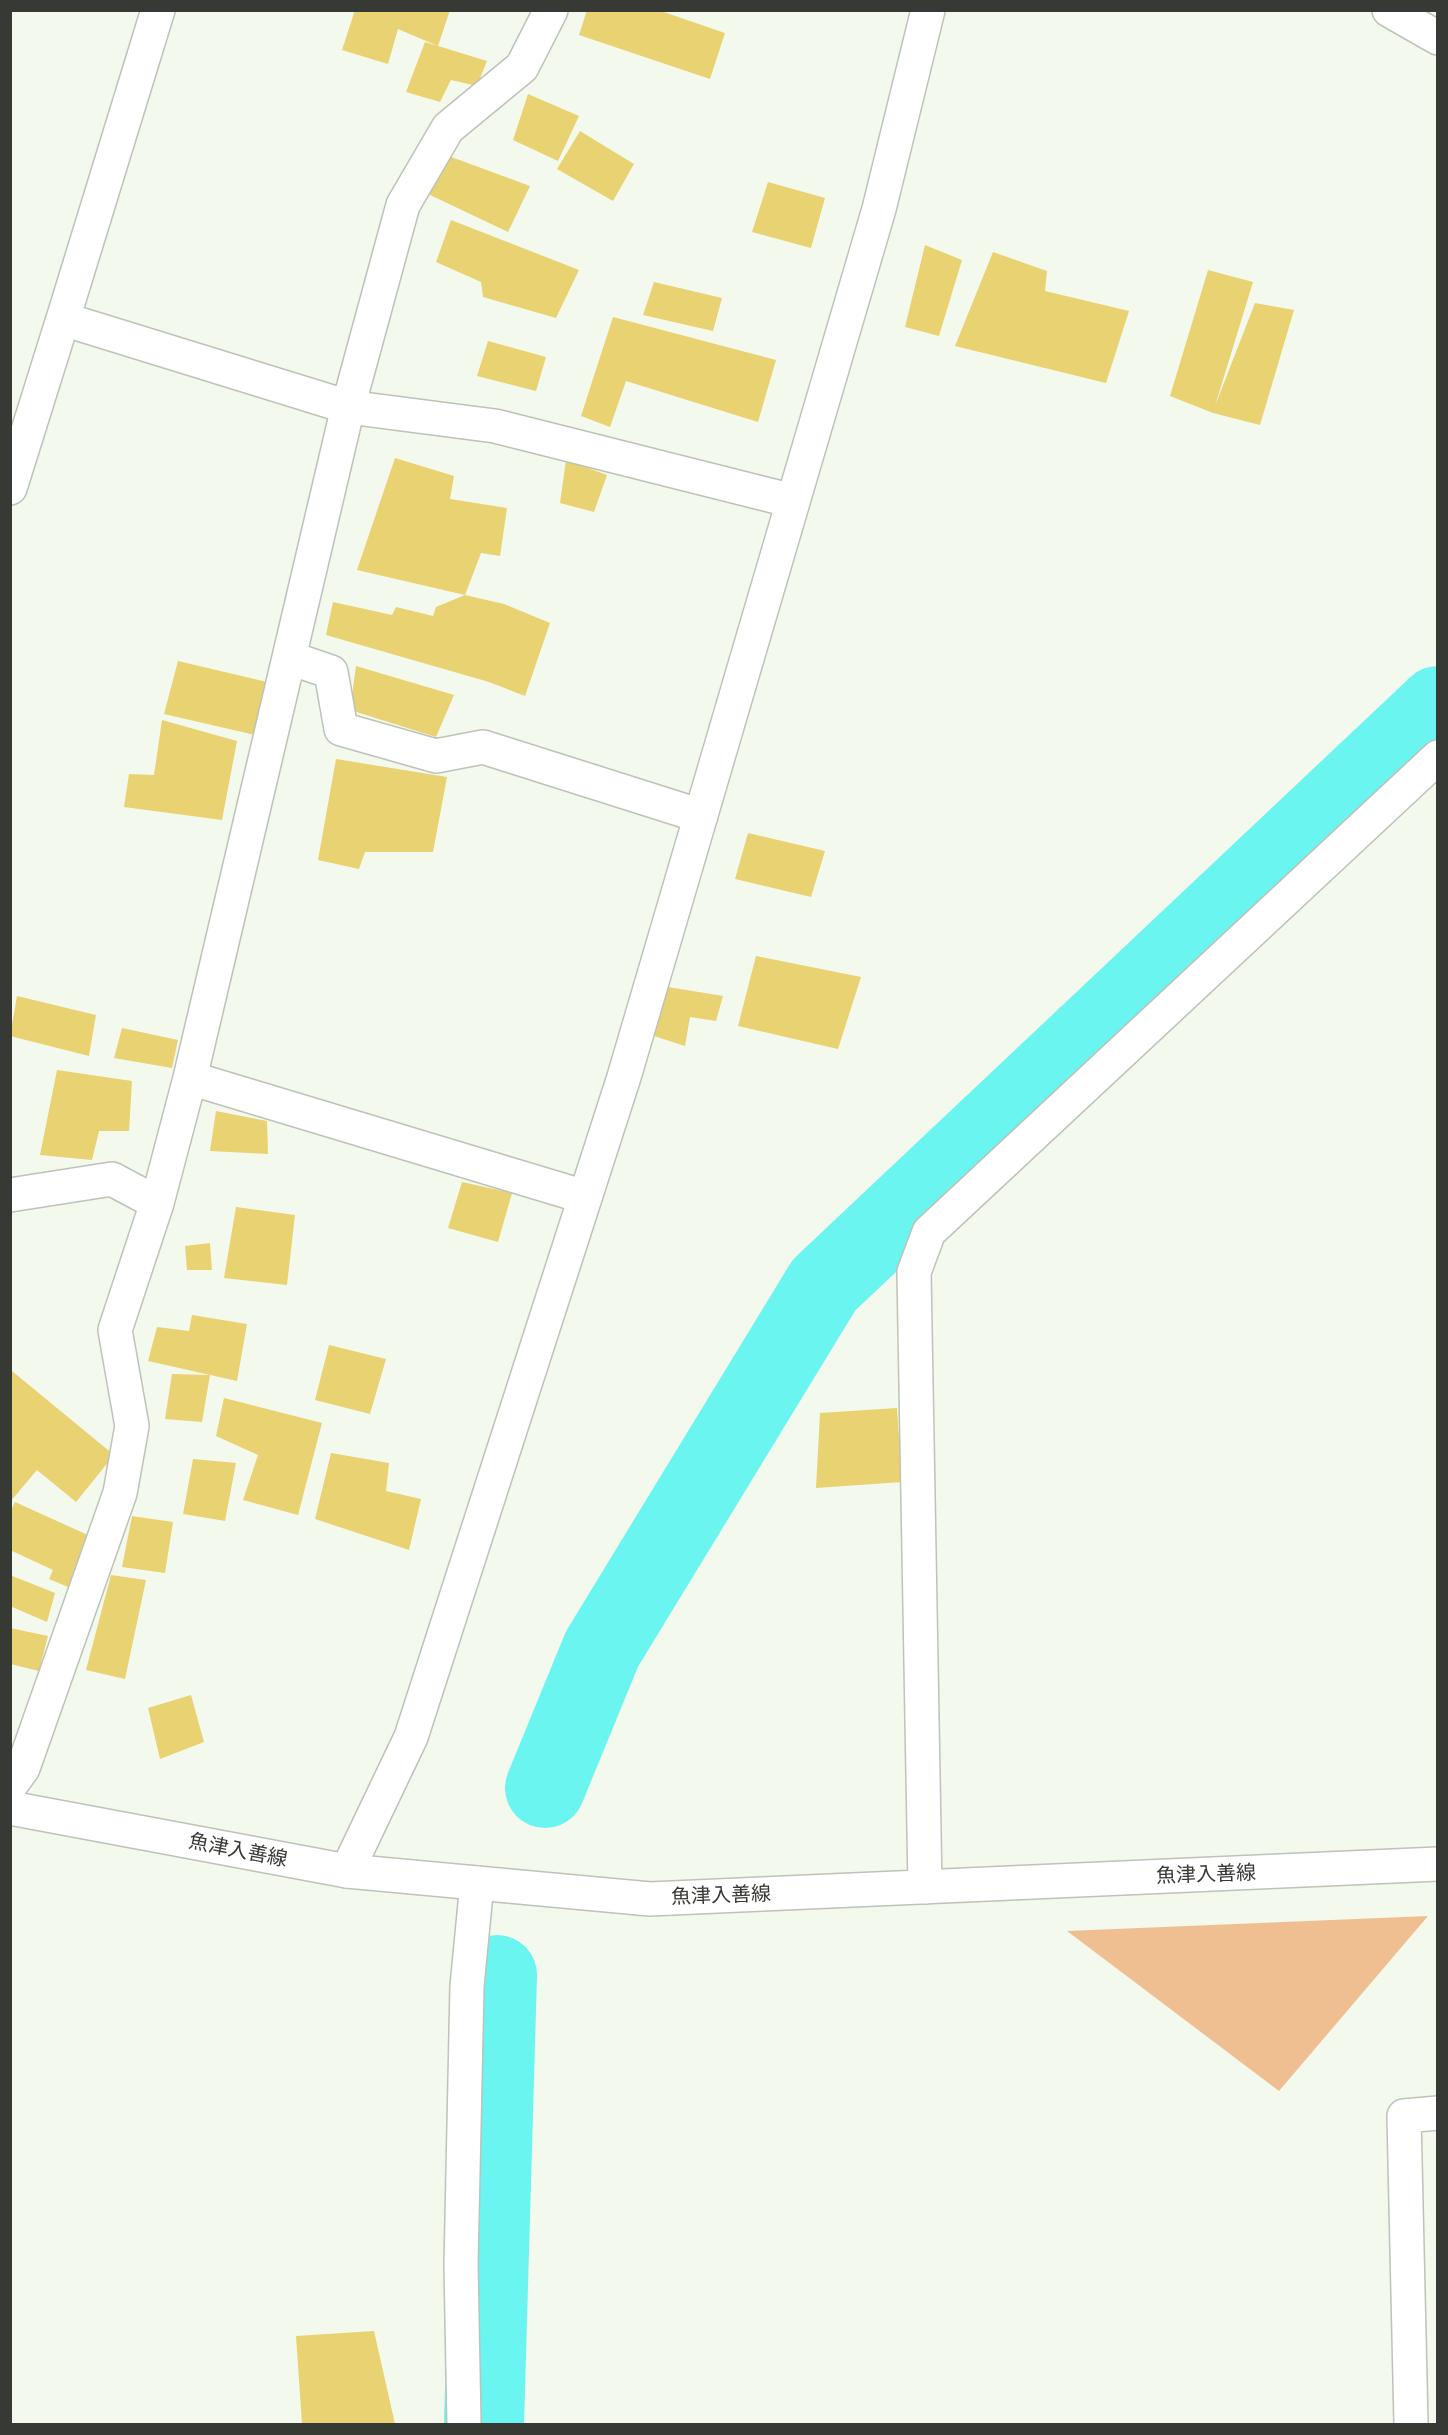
<!DOCTYPE html>
<html>
<head>
<meta charset="utf-8">
<style>
	body { margin:0 }
	#map { position:relative; width:1448px; height:2435px; overflow:hidden; background:#f3f9ed; font-family:"PT Sans",sans-serif }
	canvas { display:block }
	.frame { position:absolute; inset:0; border:12px solid #373934; pointer-events:none }
</style>
</head>
<body>
<div id="map">
<canvas width="1448" height="2435"></canvas>
<div class="frame"></div>
</div>
<script>
const c = document.querySelector('canvas').getContext('2d');
c.lineJoin = 'round';
function fillPath(path, color) { c.fillStyle = color; c.fill(path, 'evenodd'); }
function trace(path, color, width, dash) { c.strokeStyle = color; c.lineWidth = width; c.lineCap = dash ? 'butt' : 'round'; c.setLineDash(dash || []); c.stroke(path); }
function label(font, color, halo, rows, align = 'center') {
  c.font = font + ' "PT Sans","Noto Sans JP",sans-serif'; c.lineWidth = 4.5; c.setLineDash([]); c.textBaseline = 'middle'; c.strokeStyle = halo; c.fillStyle = color; for (const [text, x, y, turn = 0] of rows) {
    c.save(); c.translate(x, y); c.rotate((+turn || 0) * Math.PI / 180); c.textAlign = isNaN(turn) ? turn : align; if (halo) c.strokeText(text, 0, 0); c.fillText(text, 0, 0); c.restore();
  }
}
fillPath(new Path2D(`
	M1428,1916L1279,2091L1067,1931Z`), '#efbf92');
trace(new Path2D(`
	M545,1788L602,1649L824,1285L1438,706
	M484,2424L497,1975`), '#6af5f0', 80);
fillPath(new Path2D(`
	M355,10H450L438,46L398,29L388,64L342,50Z
	M587,10H658L725,33L710,79L579,35Z
	M425,42L487,61L477,86L451,80L440,102L406,92Z
	M528,94L579,116L558,161L513,140Z
	M580,131L634,164L613,201L557,169Z
	M446,155L530,186L508,232L428,194Z
	M768,182L825,198L811,248L752,232Z
	M451,220L579,270L556,318L483,297L481,282L436,262Z
	M925,245L962,260L939,336L905,327Z
	M993,252L1047,271L1045,291L1129,311L1106,383L955,346Z
	M1208,270L1253,282L1215,406L1255,303L1294,310L1260,425L1213,413L1170,396Z
	M654,282L722,298L713,331L643,315Z
	M613,317L776,360L758,422L626,381L610,427L581,416Z
	M488,341L546,357L536,391L477,376Z
	M395,458L454,476L450,499L507,508L500,556L481,553L465,595L504,604L550,623L525,696L489,682L326,635L333,602L392,615L396,607L433,616L436,607L465,595L357,570Z
	M566,460L607,475L594,512L560,503Z
	M178,661L267,682L255,735L164,714Z
	M356,666L454,695L436,737L350,710Z
	M162,720L237,741L222,820L124,807L129,774L154,775Z
	M336,759L447,777L433,852H365L359,869L318,860Z
	M748,833L825,851L811,897L735,879Z
	M756,956L861,977L838,1049L738,1026Z
	M668,987L723,996L716,1021L690,1017L685,1046L654,1036Z
	M17,996L96,1015L89,1056L10,1036Z
	M122,1028L178,1040L172,1068L114,1058Z
	M57,1070L132,1081L129,1131H99L92,1160L40,1155Z
	M216,1111L267,1121L268,1154L210,1151Z
	M462,1182L512,1193L498,1242L448,1228Z
	M236,1207L295,1215L287,1285L224,1278Z
	M210,1243L212,1270H187L185,1246Z
	M192,1315L247,1324L237,1381L148,1361L157,1327L189,1331Z
	M329,1345L386,1359L370,1414L315,1400Z
	M12,1371L114,1455L76,1502L37,1470L10,1502V1373Z
	M172,1374L210,1375L202,1422L165,1419Z
	M224,1398L322,1423L298,1515L243,1500L258,1455L216,1436Z
	M897,1408L902,1482L816,1488L820,1413Z
	M331,1453L389,1463L386,1491L421,1499L409,1550L315,1519Z
	M193,1459L236,1463L225,1521L183,1514Z
	M15,1502L90,1536L68,1587L49,1579L53,1570L10,1550V1512Z
	M132,1516L173,1522L165,1573L122,1567Z
	M10,1575L55,1593L47,1622L10,1606Z
	M111,1575L146,1580L125,1679L86,1670Z
	M10,1628L48,1636L39,1671L10,1664Z
	M191,1695L204,1742L160,1759L148,1708Z
	M374,2331L395,2424H302L296,2336Z`), '#e9d271');
const minor = new Path2D(`
	M1389,10L1438,38
	M63,319L158,10
	M10,488L63,319L348,407L495,426L793,501
	M290,658L331,672L341,729L436,756L483,747L701,816
	M190,1078L585,1197
	M10,1195L112,1179L157,1203
	M10,1786L23,1768L120,1493L132,1426L115,1330L157,1203L190,1078L348,407L403,205L448,128L522,67L551,10
	M347,1871L411,1737L624,1077L879,209L928,10
	M925,1887L914,1272L929,1232L1438,757
	M464,2424L461,2265L467,1986L477,1883
	M1411,2424L1404,2116L1438,2113`);
const secondary = new Path2D(`
	M10,1808L347,1871L650,1899L1438,1864`);
trace(minor, '#bdc3b8', 36);
trace(secondary, '#bdc3b8', 36);
trace(minor, '#fff', 33);
trace(secondary, '#fff', 33);
label('20px', '#373934', '#fff', [
	["魚津入善線",238,1851,11],
	["魚津入善線",1206,1875,-2],
	["魚津入善線",721,1896,-2]
]);
</script>
</body>
</html>
